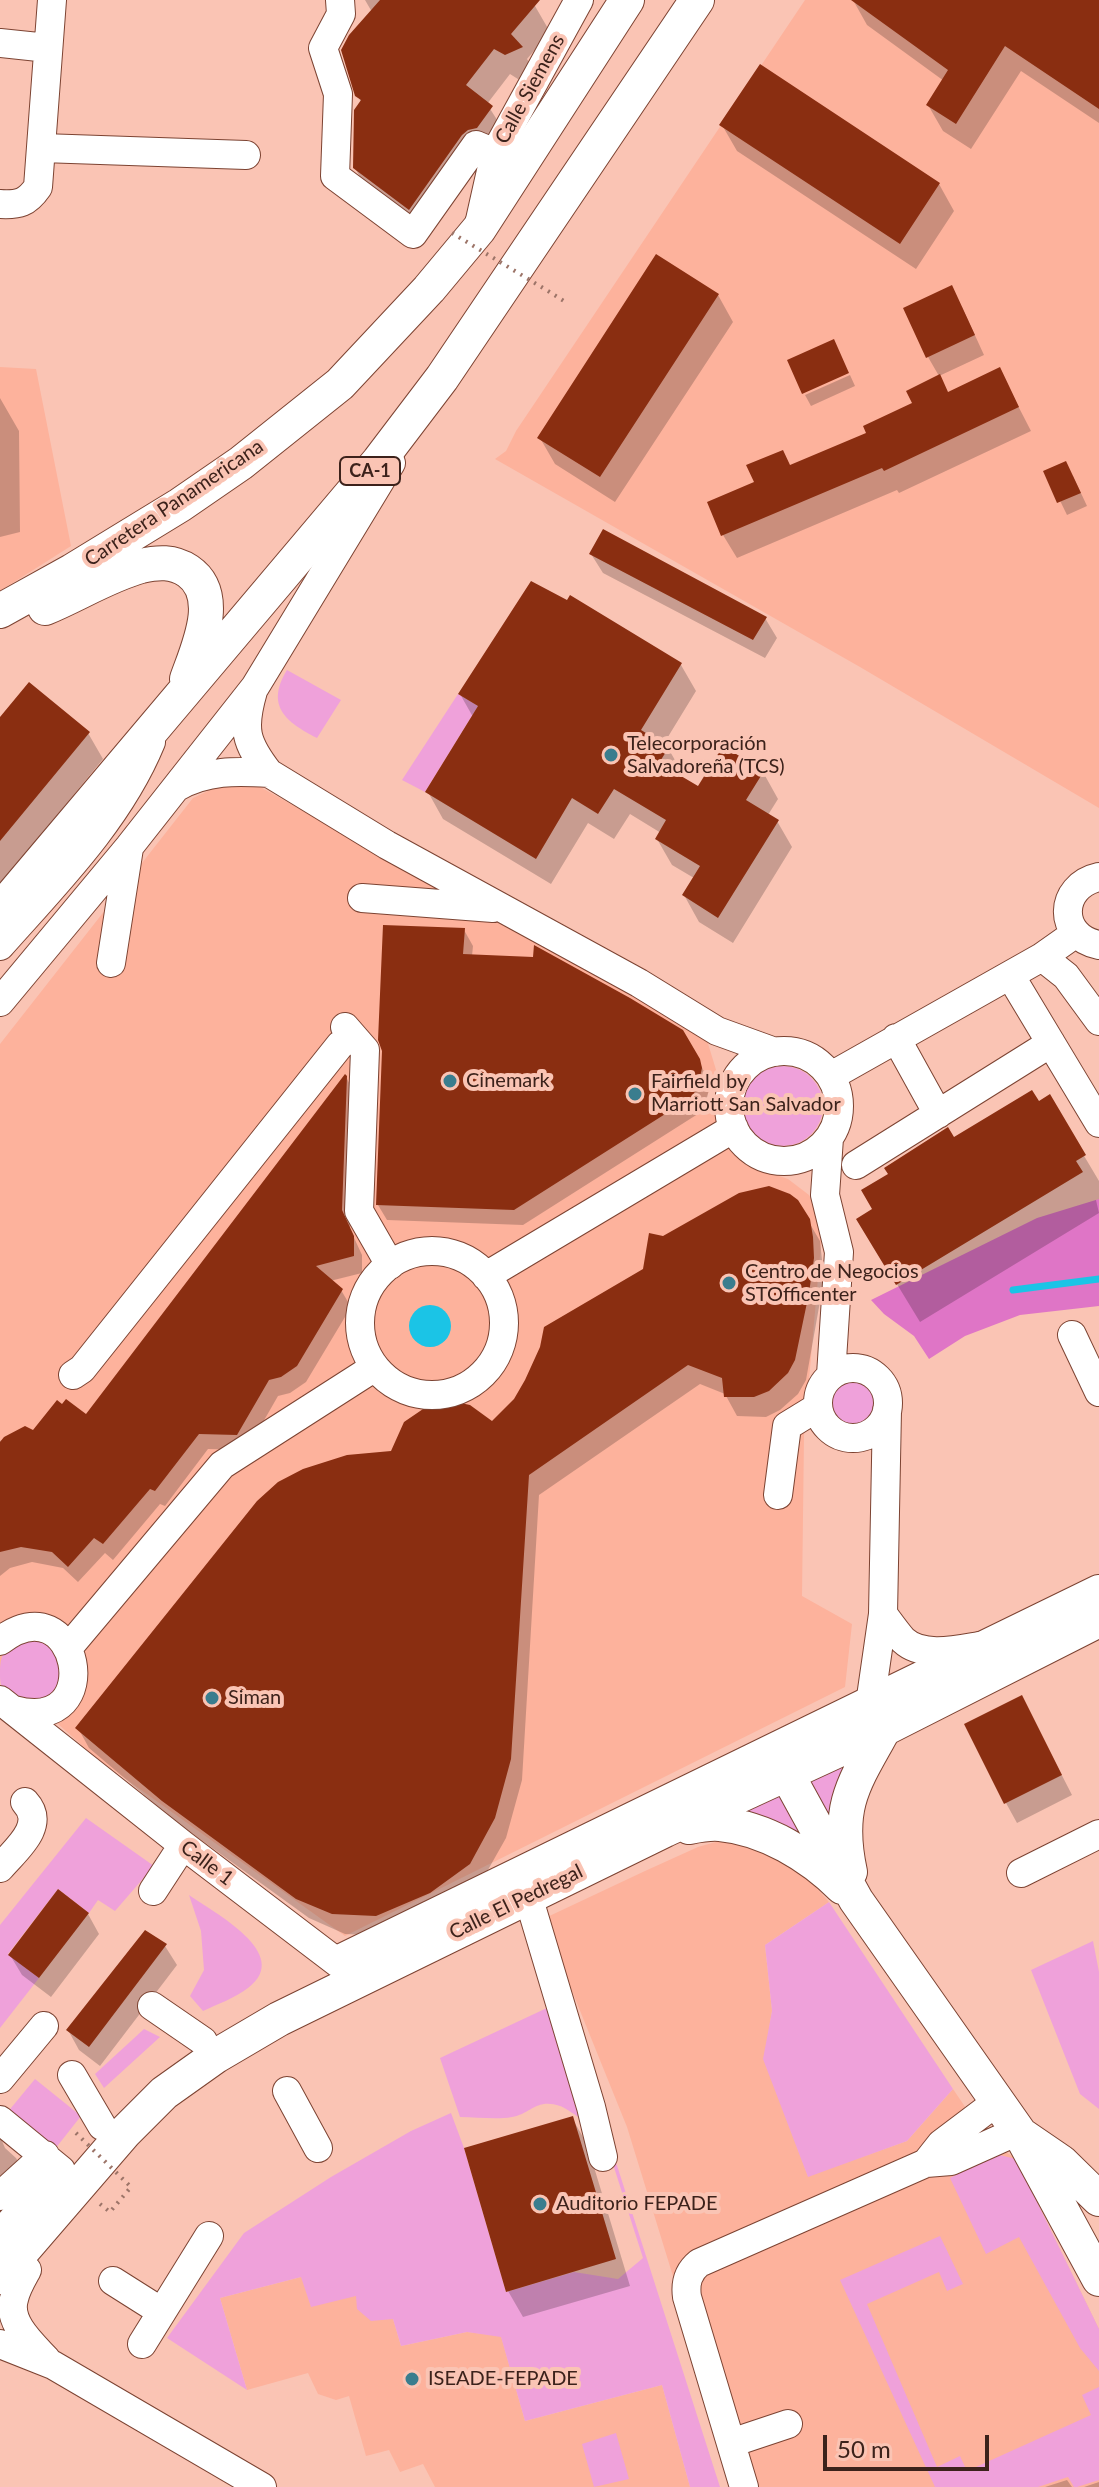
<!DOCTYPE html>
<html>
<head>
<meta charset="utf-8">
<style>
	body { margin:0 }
	#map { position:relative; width:1099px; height:2487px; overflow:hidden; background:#fac4b4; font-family:Lato,sans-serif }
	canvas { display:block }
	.scale { position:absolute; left:823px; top:2435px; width:166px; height:36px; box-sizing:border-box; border:4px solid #3c221b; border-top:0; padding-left:10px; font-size:24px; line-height:28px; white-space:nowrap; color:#3c221b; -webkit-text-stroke:6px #fac4b4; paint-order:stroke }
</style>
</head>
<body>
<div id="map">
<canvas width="1099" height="2487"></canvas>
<div class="scale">50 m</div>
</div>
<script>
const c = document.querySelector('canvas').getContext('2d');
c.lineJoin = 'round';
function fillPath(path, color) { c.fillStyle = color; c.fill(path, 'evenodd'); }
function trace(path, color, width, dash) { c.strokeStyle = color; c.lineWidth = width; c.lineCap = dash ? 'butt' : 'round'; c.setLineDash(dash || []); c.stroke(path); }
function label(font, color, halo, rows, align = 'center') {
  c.font = font + ' Lato,sans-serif'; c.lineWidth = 8; c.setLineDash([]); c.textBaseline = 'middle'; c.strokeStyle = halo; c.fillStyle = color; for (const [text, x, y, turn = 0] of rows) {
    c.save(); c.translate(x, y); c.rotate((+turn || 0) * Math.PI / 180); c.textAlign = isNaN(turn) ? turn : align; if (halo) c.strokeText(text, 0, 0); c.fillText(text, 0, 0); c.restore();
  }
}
fillPath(new Path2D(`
	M805,0H1099V808L860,667L495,459L506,451L516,431Z
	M0,367L36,369L71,546L0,591Z
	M225,783L255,784L706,1037L717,1073L706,1098L744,1164L788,1179L809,1195L823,1222L804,1436L802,1596L852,1624L845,1687L345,1936L95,1757L0,1672V1044L193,798Z
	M719,1841L754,1846L799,1868L829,1902L765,1945L772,2011L764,2059L808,2176L907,2141L953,2089L986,2138L1016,2159L1099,2329V2487H738L627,2127L543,1919L645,1871L698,1847Z
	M301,2277L357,2296L393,2319L401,2346L467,2332L501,2336L525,2421L662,2385L690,2487H435L423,2464L400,2472L389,2450L366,2456L349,2396L336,2400L318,2394L308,2373L247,2390L220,2298Z`), '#fdb29c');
fillPath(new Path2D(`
	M287,670L341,700L317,738C286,722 265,706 287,670Z
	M458,694L478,706L425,792L402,780Z
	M743 1106a40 40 0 1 1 80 0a40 40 0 1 1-80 0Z
	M829 1402a24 24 0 1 1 48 0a24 24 0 1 1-48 0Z
	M44,1640L64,1664L54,1694L35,1704C27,1700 11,1698 5,1692C0,1687 0,1679 0,1673C0,1640 17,1643 44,1640Z
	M851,1757L833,1844L802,1780Z
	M774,1796H779L816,1852L734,1818Z
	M86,1818L154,1866L115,1911L98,1900L89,1913L58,1889L8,1954L39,1978L0,2028V1925Z
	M189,1895C213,1912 294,1954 248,1988C235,1998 218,2004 203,2011L190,1996L204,1970L201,1931Z
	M829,1902L953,2089L907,2141L808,2177L763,2059L772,2011L765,1945Z
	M1093,1941L1099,1972V2109L1080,2094L1031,1970Z
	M564,2000L720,2487H690L662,2385L525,2421L501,2337L467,2332L401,2346L393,2319L371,2321L357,2309L356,2296L311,2307L301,2277L220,2298L247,2390L167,2338L244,2233L331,2177L411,2131L451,2113L464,2148L506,2292L574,2272L618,2279L643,2258L603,2133C593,2128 567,2108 560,2106C536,2098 531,2114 512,2117C496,2120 477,2117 460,2117L440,2058Z
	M144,2029L160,2037L104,2088L95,2074Z
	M35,2079L81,2116L55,2149L6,2114Z
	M995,2154L1016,2159L1099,2329V2371L1080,2348L1019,2237L986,2254L950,2178Z
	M940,2236L963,2284L947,2291L939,2272L867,2304L937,2467L960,2456L967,2471L1091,2415L1082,2395L1099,2387V2480L1077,2487H1074L1068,2477L1038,2487H935L840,2280Z
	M616,2433L629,2479L594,2487L582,2444Z`), '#efa1da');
fillPath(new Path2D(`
	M1099,1199V1306L1020,1315L965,1336L929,1359L914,1336L884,1314L871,1300L1037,1218Z`), '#df75c6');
fillPath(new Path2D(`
	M409 1326a21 21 0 1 1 42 0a21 21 0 1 1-42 0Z`), '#1bc4e6');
fillPath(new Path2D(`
	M365,0H528L535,6L550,32L527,59L536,74L521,81L510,74L487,104L506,134L484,156L425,235L370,195L355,168L362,103L357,95L372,12Z
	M853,0H1099V123L1021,71L971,149L943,131L928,105L944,81L867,25Z
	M722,125L939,184L954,211L916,269L737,151Z
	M718,295L733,322L615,502L555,464L540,438Z
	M962,307L984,355L939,376L928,357Z
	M999,369L1031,431L899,493L897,490L737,558L723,535L790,467L869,434Z
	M850,375L855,386L811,406L805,395Z
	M0,398L19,431L20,532L0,537Z
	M1046,472L1073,476L1087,506L1067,515Z
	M591,554L765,618L777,638L765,658L603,573Z
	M681,665L696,691L663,745L668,748L683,774L681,778L699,789L763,772L778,799L768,815L777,821L792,847L733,943L699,922L684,895L694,878L672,865L657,839L661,833L630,814L614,839L588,823L551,884L443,819L428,792L473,717L460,694Z
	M0,720L88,733L103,759L0,885Z
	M464,930L473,946L472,956L695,1052L710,1085L706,1102L701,1112L523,1225L387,1220L378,1205Z
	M346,1077L355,1094L350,1229L362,1255V1273L330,1281L341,1290L351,1307L306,1382L290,1393L278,1396L247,1450L208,1449L165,1506L160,1504L113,1560L105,1553L78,1582L63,1568L32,1562L10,1568L0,1576V1441L25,1429L33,1433L86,1417Z
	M1049,1097L1099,1181V1199L1096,1200L1099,1213L920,1322L881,1258L875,1210L954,1140Z
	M797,1202L820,1241L824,1279L806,1380L798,1394L780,1410L766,1417L737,1416L725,1394L700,1384L539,1495L522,1780L506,1838L480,1884L388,1936L345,1934L309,1918L175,1821L89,1748L78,1728L392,1453L492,1423L644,1271L663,1238Z
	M1032,1717L1072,1795L1017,1823L1006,1803Z
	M88,1914L99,1934L51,1997L22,1975L10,1955Z
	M165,1946L177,1965L100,2066L79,2050L68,2030Z
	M572,2118L587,2144L630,2286L523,2317L508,2291Z
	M0,2136L5,2148L16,2158L36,2193L0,2253Z
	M1067,2480L1072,2487H1045Z
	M1099,2482V2487H1084Z`), '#0003');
trace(new Path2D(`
	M1013,1290L1099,1279`), '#1bc4e6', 7);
fillPath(new Path2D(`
	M380,0H540L511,34L523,47L505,55L494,49L466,85L493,106L477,128L468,130L462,135L409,210L353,168L354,110L361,100L355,96L341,50L349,35Z
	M851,0H1099V109L1005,46L956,124L926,105L948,70Z
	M760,64L940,183L900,244L719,125Z
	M656,254L719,294L600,477L537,438Z
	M952,285L975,335L926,358L903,308Z
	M834,339L849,373L802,394L787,360Z
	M1000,367L1019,407L884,471L882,468L721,536L707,502L754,482L746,465L783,450L790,465L866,433L863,426L912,403L906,391L940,374L948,392Z
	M1066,461L1081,493L1057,503L1043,471Z
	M603,529L767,617L753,640L589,554Z
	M531,581L567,600L570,595L682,663L641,730L669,747L659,763L698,786L723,746L764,771L746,800L779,820L718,918L682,895L700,866L655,839L666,820L614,789L598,814L572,798L536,859L425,792L478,706L458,694Z
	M29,682L90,732L0,841V717Z
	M383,925L465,928L463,954L533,957L534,945L630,998L683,1030L700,1059L702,1068L698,1086L692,1097L514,1210L376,1205L382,1051L378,1040Z
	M345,1074L347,1076L342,1210L354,1236V1256L316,1266L343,1289L297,1366L281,1377L269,1380L237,1435L199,1434L155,1491L150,1489L103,1544L94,1538L68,1567L52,1552L21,1547L0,1552V1442L4,1437L25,1426L33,1430L57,1400L62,1404L66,1399L86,1414Z
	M1032,1090L1039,1101L1050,1094L1086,1155L1076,1161L1083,1172L896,1285L856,1219L872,1209L861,1190L888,1174L884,1168L948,1127L954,1137Z
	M769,1186L790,1194L798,1200L810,1219L813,1237L814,1258L809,1293L795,1360L788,1373L769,1391L754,1397H724L722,1378L688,1365L529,1475L511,1759L495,1818L470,1864L430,1893L376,1916L332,1914L296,1899L162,1801L75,1728L257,1501L278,1482L303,1469L347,1455L391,1451L404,1422L426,1407L456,1402L470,1405L492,1421L514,1399L525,1380L540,1347L544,1327L643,1269L649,1233L663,1236L739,1193Z
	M1022,1695L1062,1775L1004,1804L964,1724Z
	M58,1889L89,1913L39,1978L8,1955Z
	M145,1930L167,1944L89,2047L66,2030Z
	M573,2116L616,2259L506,2292L464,2148Z`), '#8a2e11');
const minor = new Path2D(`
	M340,0L341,14L323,48L338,94L335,176L413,234L476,145L495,153
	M0,43L48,48
	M42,148L246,155
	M0,204C19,205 27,203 38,187L52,0
	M480,220L495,153L579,0
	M253,691C242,729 245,742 269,773L387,845L639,983L717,1031L775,1052
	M177,787C207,770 236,771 269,773
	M1099,877C1058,886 1057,937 1099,945
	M362,898L493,908
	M0,946C55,884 119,820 151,742
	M1042,957L1066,976L1099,1021
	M111,963L129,848
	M1010,975L1099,1123
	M0,1002L129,847L255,687L391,463
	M345,1027L365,1050L359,1211L390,1265
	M896,1038L938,1114
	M729 1106a55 55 0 1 1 110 0a55 55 0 1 1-110 0Z
	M831,1076L1042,957L1076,933
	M829,1138L825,1195L839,1252L831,1375
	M856,1165L1051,1043
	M360 1323a72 72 0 1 1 144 0a72 72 0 1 1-144 0Z
	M486,1276L734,1128
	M1072,1335L1099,1392
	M818 1403a35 35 0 1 1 70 0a35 35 0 1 1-70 0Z
	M73,1375L82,1369L340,1045
	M778,1495L787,1426L818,1407
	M883,1614C889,1622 896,1632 903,1640C922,1658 956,1650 979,1646
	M0,1641C78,1580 110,1736 14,1710
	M68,1648L222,1465L375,1367
	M0,1700L183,1845L338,1963
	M870,1704L883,1614L887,1410
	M0,1868C15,1850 47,1826 25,1802
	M1021,1873L1099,1834
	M153,1891L183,1845
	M528,1896L591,2107L603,2157
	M152,2006L203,2041
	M72,2075L102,2126
	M0,2079L44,2026
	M287,2091L318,2148
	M0,2120L61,2170
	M926,2163L941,2144L998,2101
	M0,2196L45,2155
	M27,2270C22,2279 16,2289 14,2299C7,2322 32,2344 46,2359
	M113,2281L162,2312
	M0,2344L53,2365L262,2487
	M142,2344L209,2236
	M731,2443L788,2424
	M744,2487L687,2297C685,2283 688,2272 699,2263L926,2163L951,2161L1018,2131`);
const major = new Path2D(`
	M45,608C77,595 108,575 141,566C158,562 173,561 188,571C223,595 198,648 187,679
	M0,611L72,571L180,505L241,463L340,384L429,289L479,229L627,0
	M0,910L379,461L442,378L697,0
	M777,1756L856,1900L1021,2135L1099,2279
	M689,1827C699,1825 710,1823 720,1824C765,1828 811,1856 842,1887
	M850,1872C836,1807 853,1784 884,1729
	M344,1960L1099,1592
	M1023,2136L1061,2162L1099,2199
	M0,2238L47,2186
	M0,2277L125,2132L164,2093L216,2056L279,2019L665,1830L884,1729L1099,1620`);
trace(minor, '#7c4332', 30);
trace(major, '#7c4332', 36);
trace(new Path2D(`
	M548,291L567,303
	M100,2204L110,2212L131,2187`), '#9c7468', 4, [2, 6]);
trace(minor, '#fff', 28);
trace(major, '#fff', 34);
trace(new Path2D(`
	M452,233L548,291
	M76,2133L131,2187`), '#9c7468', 4, [2, 6]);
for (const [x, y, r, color] of [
	[611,755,8,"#3a7d8e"],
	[450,1081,8,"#3a7d8e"],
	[635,1094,8,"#3a7d8e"],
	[729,1283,8,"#3a7d8e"],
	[212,1698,8,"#3a7d8e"],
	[540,2204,8,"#3a7d8e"],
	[412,2379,8,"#3a7d8e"]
]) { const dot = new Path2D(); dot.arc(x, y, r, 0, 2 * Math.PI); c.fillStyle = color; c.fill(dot); trace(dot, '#fac4b4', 3); }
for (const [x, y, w] of [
	[370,471,60]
]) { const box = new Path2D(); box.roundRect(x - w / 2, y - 14, w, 28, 6); c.fillStyle = '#fac4b4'; c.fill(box); trace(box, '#3c221b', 2); }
label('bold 18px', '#3c221b', null, [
	["CA-1",370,471]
]);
label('20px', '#3c221b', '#fac4b4', [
	["Calle Siemens",530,89,-61],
	["Carretera Panamericana",174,503,-34],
	["Calle 1",207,1863,37],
	["Calle El Pedregal",516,1902,-26]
]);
label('20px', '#3c221b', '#fac4b4', [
	["Telecorporación",627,744],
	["Salvadoreña (TCS)",627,767],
	["Cinemark",466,1081],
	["Fairfield by",651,1082],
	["Marriott San Salvador",651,1105],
	["Centro de Negocios",745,1272],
	["STOfficenter",745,1295],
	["Siman",228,1698],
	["Auditorio FEPADE",556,2204],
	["ISEADE-FEPADE",428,2379]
], 'left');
</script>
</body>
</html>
